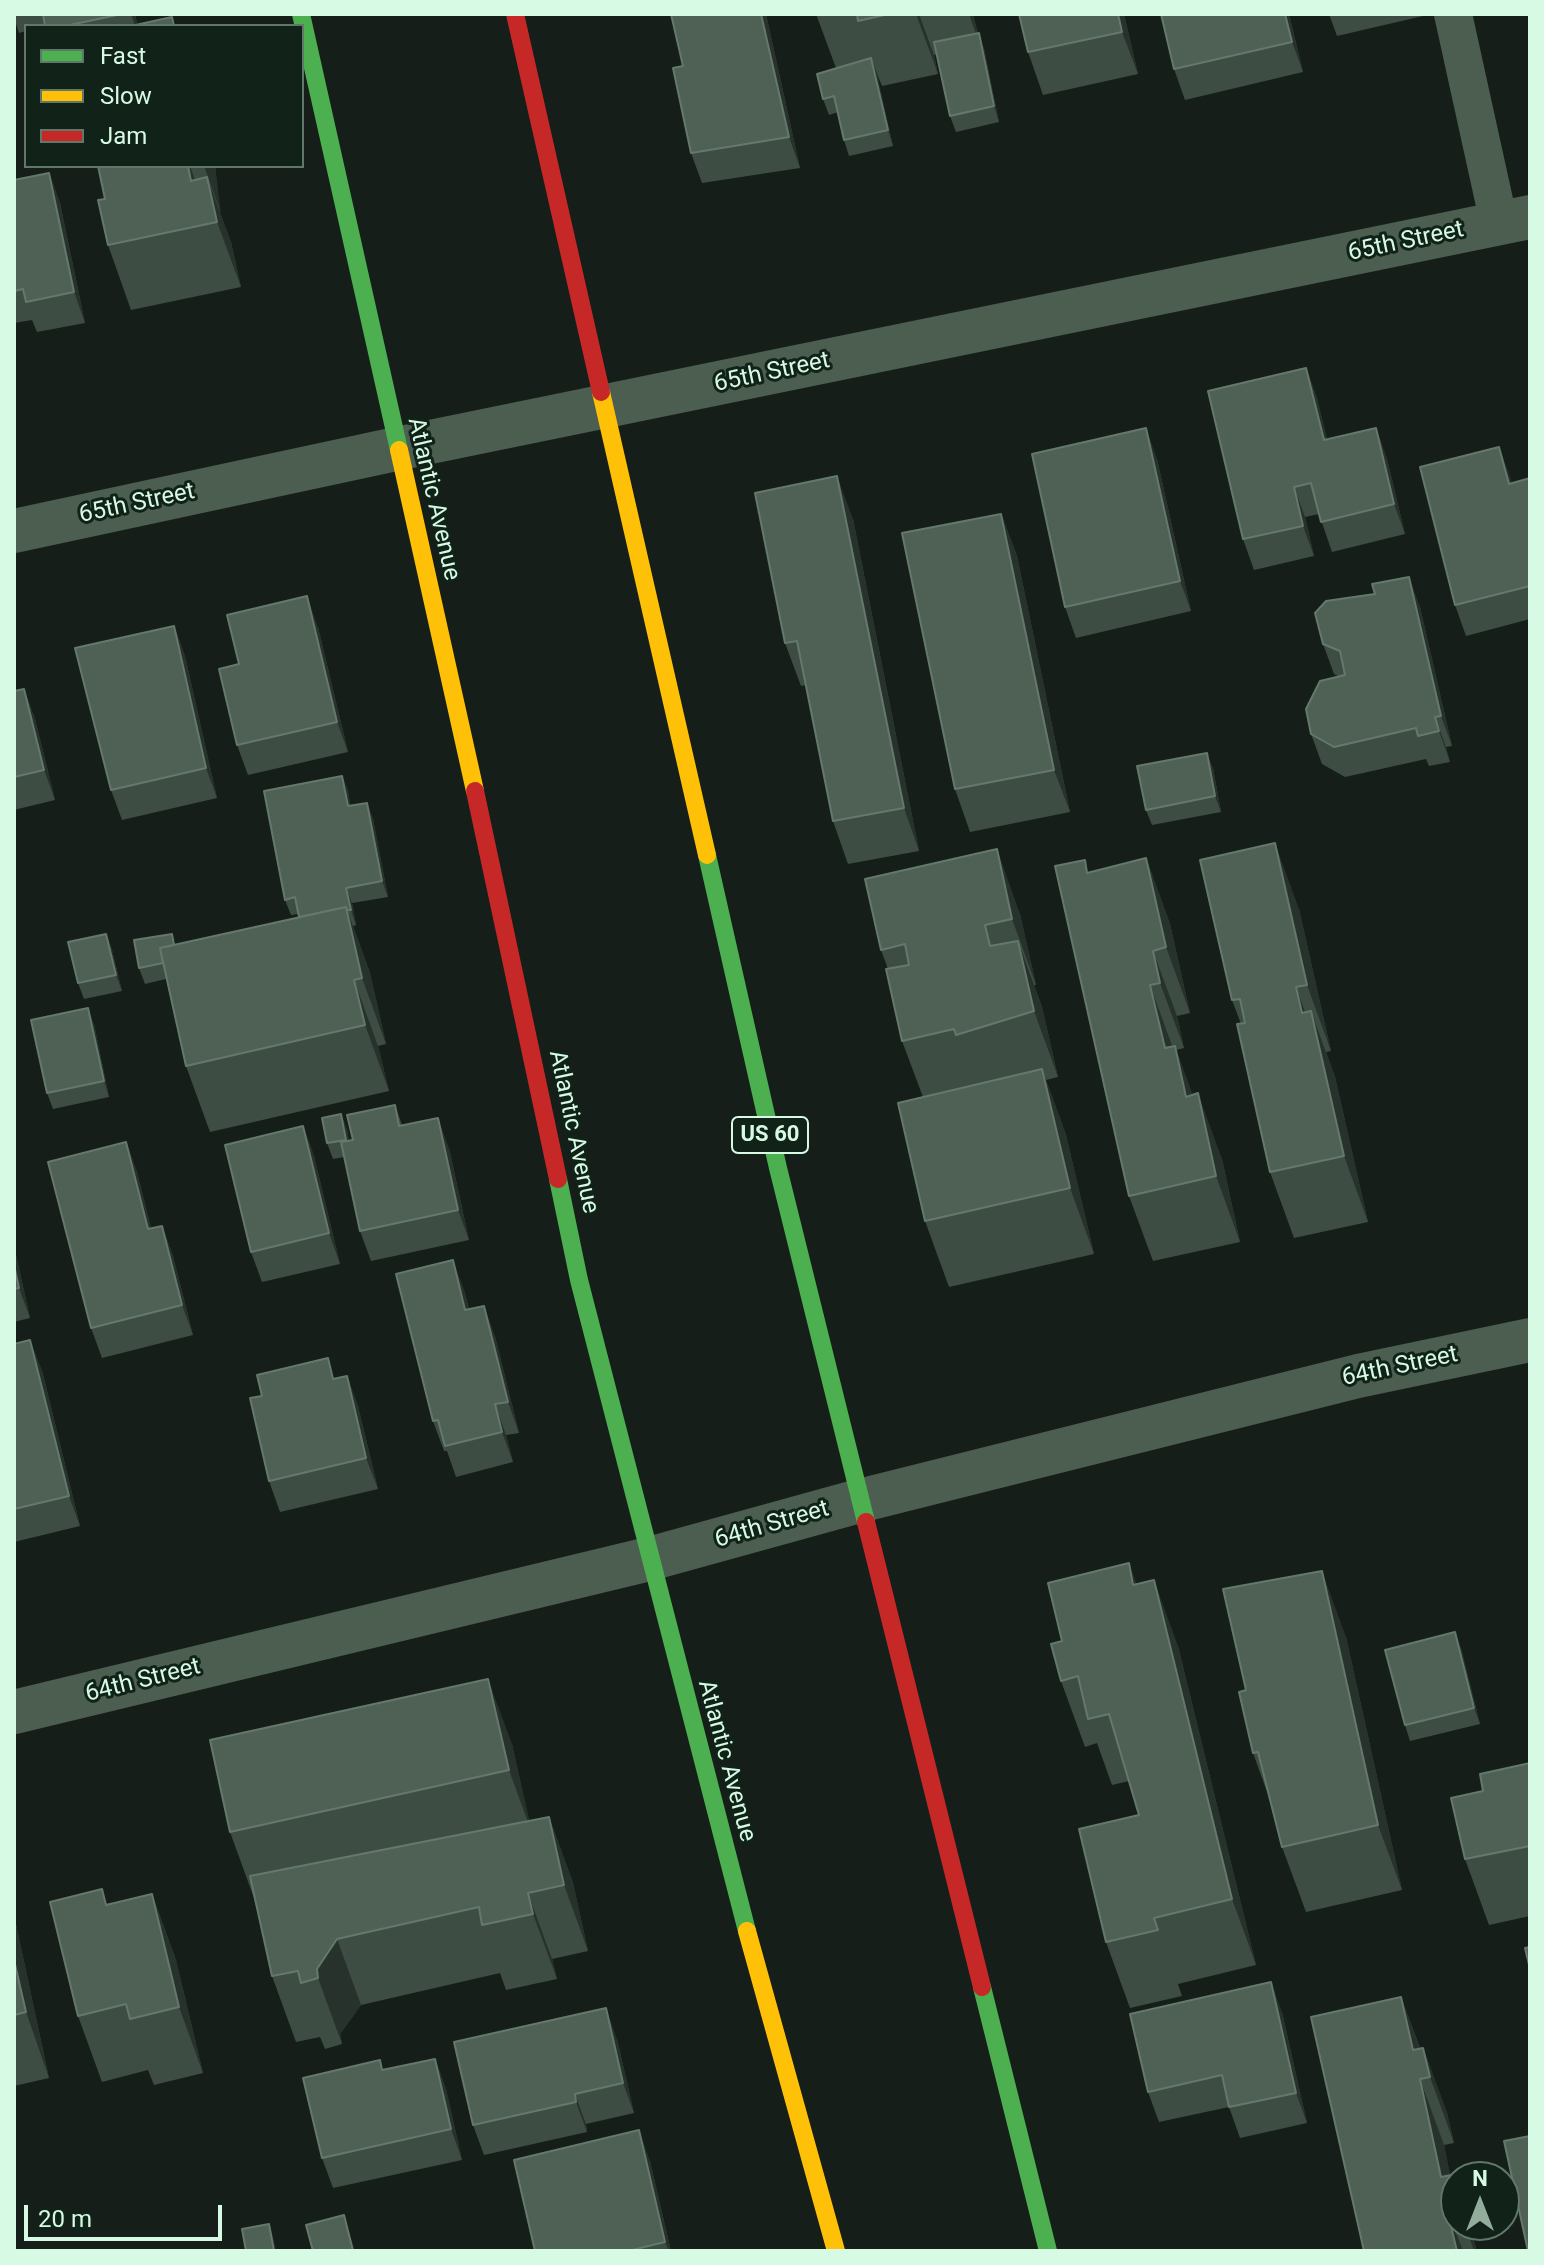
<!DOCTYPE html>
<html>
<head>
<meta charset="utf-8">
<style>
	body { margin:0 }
	#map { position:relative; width:1544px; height:2265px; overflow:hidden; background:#151e19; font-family:Roboto,sans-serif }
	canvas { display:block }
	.frame { position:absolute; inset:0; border:16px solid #d7fae4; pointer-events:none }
	.legend { position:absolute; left:24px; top:24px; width:280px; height:144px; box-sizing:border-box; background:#112218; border:2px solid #60786a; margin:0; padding:10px 14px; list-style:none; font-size:24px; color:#d7fae4 }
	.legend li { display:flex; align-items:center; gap:16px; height:40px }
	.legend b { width:40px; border:2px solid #60786a }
	.north { position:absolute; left:1440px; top:2161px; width:80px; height:80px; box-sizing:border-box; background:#112218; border:2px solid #60786a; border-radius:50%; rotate:0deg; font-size:22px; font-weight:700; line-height:32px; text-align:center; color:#d7fae4 }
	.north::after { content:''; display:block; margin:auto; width:28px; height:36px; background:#93ad9d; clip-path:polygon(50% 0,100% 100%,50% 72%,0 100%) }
	.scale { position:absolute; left:24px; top:2205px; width:198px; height:36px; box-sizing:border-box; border:4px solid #d7fae4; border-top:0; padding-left:10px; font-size:24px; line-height:28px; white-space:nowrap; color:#d7fae4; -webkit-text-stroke:6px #112218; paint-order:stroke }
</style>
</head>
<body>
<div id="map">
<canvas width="1544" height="2265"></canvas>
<div class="frame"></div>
<ul class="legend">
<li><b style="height:10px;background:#4caf50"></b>Fast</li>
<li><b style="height:10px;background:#ffc107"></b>Slow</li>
<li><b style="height:10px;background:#c62828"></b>Jam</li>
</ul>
<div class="north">N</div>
<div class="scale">20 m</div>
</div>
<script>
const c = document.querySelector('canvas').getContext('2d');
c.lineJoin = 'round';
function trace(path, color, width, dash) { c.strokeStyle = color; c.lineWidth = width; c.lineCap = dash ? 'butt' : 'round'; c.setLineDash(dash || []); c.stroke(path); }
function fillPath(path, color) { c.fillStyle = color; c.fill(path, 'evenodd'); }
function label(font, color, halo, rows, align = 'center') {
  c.font = font + ' Roboto,sans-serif'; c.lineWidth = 6; c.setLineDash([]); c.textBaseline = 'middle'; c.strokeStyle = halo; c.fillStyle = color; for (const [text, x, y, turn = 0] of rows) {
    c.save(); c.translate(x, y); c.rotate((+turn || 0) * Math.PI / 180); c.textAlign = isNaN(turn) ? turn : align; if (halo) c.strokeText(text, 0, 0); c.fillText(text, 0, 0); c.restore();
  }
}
trace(new Path2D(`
	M1453,14L1499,223`), '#4b5e50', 38);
trace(new Path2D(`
	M14,531L396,449L1530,217
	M14,1712L649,1559L859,1501L1358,1376L1530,1340`), '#4b5e50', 44);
trace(new Path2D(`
	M301,14L399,450
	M707,855L778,1168L866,1522
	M558,1179L579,1280L747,1931
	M982,1987L1048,2251`), '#4caf50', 18);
trace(new Path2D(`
	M601,392L707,855
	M399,450L475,791
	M747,1931L836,2251`), '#ffc107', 18);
trace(new Path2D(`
	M515,14L601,392
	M475,791L558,1179
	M866,1522L982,1987`), '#c62828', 18);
fillPath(new Path2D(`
	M14,14H135L137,25L175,26H26V31L19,33L14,18Z
	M766,14L800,168L702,183L691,153L683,66Z
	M816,14H973L978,34L984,49L999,122L956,132L950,116L937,54L934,55L938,74L882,86L875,69L893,146L849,156L844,140L838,112L829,115L823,99L836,68Z
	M1019,14H1124L1138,74L1043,95L1028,52Z
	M1161,14H1289L1303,72L1185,100L1174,69Z
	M1329,14H1422L1423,16L1337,36Z
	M98,166H215L220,213L231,242L241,287L131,310L108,245L105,199Z
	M49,173L60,203L85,323L37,332L32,320L14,323V180Z
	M1306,368L1317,398L1327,440L1376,428L1387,459L1405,534L1332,552L1319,514L1305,517L1314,556L1254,570L1243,539Z
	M1499,447L1512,484L1530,478V619L1466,636L1455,605Z
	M1157,459L1191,611L1076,638L1065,607Z
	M1001,514L1017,556L1070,812L970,832L955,789Z
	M853,519L919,851L848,864L833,821L806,685L801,686L785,643Z
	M1420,607L1452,746L1446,747L1450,762L1429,766L1426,759L1345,777L1322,764L1311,734L1340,677L1334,674L1323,644Z
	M174,626L185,656L217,798L122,820L111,790Z
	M318,627L348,752L248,775L237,745L239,664Z
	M24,689L35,719L55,800L14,810V691Z
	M1213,768L1221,812L1152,825L1146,810Z
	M342,776L348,791L350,806L367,803L373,819L388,897L352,903L356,925L353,926L370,973L386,1044L378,1046L389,1091L210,1132L186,1066L166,979L145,984L139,968L176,945L299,917L298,914L291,915L285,900Z
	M1146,858L1170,924L1190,1013L1177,1016L1184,1048L1176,1050L1192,1095L1222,1159L1240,1242L1153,1261L1129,1196L1089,872Z
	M1299,909L1331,1051L1326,1052L1335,1077L1368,1222L1294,1238L1270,1172L1241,1024L1232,1000Z
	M1020,914L1036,985H1034L1042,1007L1058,1077L1046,1080L1066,1135L1094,1254L949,1287L925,1221L923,1097L902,1041L888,969L881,950Z
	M106,934L112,950L122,991L84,999L78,983Z
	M94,1024L109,1097L53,1109L47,1093Z
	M395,1105L402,1125L449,1148L469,1240L371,1261L360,1231L344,1157L333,1159L327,1143L341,1114L347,1130L349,1141L353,1140Z
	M303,1126L314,1156L340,1264L262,1282L251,1252Z
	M126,1142L137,1172L151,1228L162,1226L173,1256L193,1335L102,1358L91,1328Z
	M14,1246L30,1318L14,1322Z
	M464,1290L469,1309L495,1336L519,1433L506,1435L513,1462L456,1477L447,1451H444L433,1421Z
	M14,1344L42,1370L80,1526L14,1542Z
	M347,1376L358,1406L378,1489L280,1512L269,1481L335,1379Z
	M1129,1563L1136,1584L1178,1646L1256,1965L1178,1984L1182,1996L1130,2008L1106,1942L1139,1815L1129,1781L1112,1785L1097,1743L1085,1747L1061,1681L1062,1641Z
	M1346,1637L1402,1890L1306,1912L1282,1847L1271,1803L1253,1753L1246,1690Z
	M1461,1648L1480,1724L1410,1741L1405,1725Z
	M512,1744L529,1821L549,1817L573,1883L588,1951L552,1959L557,1979L506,1990L500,1973L361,2005L340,2034L342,2044L325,2049L320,2037L296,2042L272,1976L254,1898L230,1832Z
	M1530,1763V1916L1489,1925L1465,1859L1483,1791Z
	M152,1894L176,1960L203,2073L154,2085L148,2070L102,2082L78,2016L108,1904Z
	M14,1915L49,2078L14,2086Z
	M1401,1997L1420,2048H1423L1447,2113L1454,2143L1444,2145L1450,2175L1456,2189V2225H1469L1477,2251H1364Z
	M1282,2012L1307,2123L1240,2138L1229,2107L1159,2122L1148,2092Z
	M617,2039L634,2113L586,2124L587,2132L484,2155L473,2125Z
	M435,2059L446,2089L462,2160L333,2188L322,2158L383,2070Z
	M650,2161L671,2251H535Z`), '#3e4d44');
fillPath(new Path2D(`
	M131,14H135L138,26H135Z
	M761,14H766L800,168L789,137Z
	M916,14H919L934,55L938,74Z
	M969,14H973L980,45Z
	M1118,14H1124L1138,74L1122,32Z
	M1285,14H1289L1303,72L1292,42Z
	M979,33L984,49L999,122L994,106Z
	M871,58L877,73L893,146L888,130Z
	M188,166H190L208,216L191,181Z
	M204,166H215L221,213Z
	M49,173L60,203L85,323L74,292Z
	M207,177L231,242L241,287L217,222Z
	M1306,368L1317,398L1335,471L1324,440Z
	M1146,428L1157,459L1191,611L1180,581Z
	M1376,428L1387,459L1405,534L1394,504Z
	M1499,447L1510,477L1520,515L1509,484Z
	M837,476L853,519L919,851L904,808Z
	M1294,487L1305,517L1314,556L1303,526Z
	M1001,514L1017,556L1070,812L1054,770Z
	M1409,577L1420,607L1452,746L1441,716Z
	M307,596L318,627L348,752L337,722Z
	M174,626L185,656L217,798L206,768Z
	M24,689L35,719L55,800L44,770Z
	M1435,717L1446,747L1450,762L1439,731Z
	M1207,753L1213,768L1221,812L1215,796Z
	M342,776L348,791L354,822L348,806Z
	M367,803L373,819L388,897L382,881Z
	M1275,843L1299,909L1331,1051L1307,985Z
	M997,849L1020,914L1036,985L1012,919Z
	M1146,858L1170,924L1190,1013L1166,947Z
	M346,888L352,903L356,925L351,910Z
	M346,907L370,973L386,1044L362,978Z
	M106,934L112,950L122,991L116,975Z
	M1018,941L1042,1007L1058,1077L1034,1011Z
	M1153,951L1177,1016L1184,1048L1160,983Z
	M354,980L378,1046L389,1091L365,1025Z
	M1150,985L1174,1051L1165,1048Z
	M1296,987L1320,1053L1302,1013Z
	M88,1008L94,1024L109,1097L104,1081Z
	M1311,1011L1335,1077L1368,1222L1344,1156Z
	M1175,1046L1199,1112L1186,1097Z
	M1042,1069L1066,1135L1094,1254L1070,1188Z
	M1198,1093L1222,1159L1240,1242L1216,1176Z
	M341,1114L347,1130L352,1156L346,1140Z
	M438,1118L449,1148L469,1240L458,1210Z
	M303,1126L314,1156L340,1264L329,1233Z
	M126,1142L137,1172L159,1259L148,1229Z
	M162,1226L173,1256L193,1335L182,1305Z
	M14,1246L30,1318L19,1288L14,1265Z
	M453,1260L464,1290L476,1340L465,1310Z
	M484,1306L495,1336L519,1433L508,1402Z
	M30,1340L42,1370L80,1526L69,1496Z
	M347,1376L358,1406L378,1489L366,1458Z
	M495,1404L506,1435L513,1462L502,1432Z
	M1129,1563L1153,1629L1133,1585Z
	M1322,1571L1346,1637L1402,1890L1378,1825Z
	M1154,1580L1178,1646L1256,1965L1232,1899Z
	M1455,1632L1461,1648L1480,1724L1474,1708Z
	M488,1679L512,1744L533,1836L509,1770Z
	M549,1817L573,1883L588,1951L564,1885Z
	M528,1893L552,1959L557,1979L533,1914Z
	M152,1894L176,1960L203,2073L179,2007Z
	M14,1915L49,2078L26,2012L14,1960Z
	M337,1939L361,2005L340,2034L342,2044L318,1978L317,1969Z
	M1271,1982L1282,2012L1307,2123L1296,2093Z
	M1401,1997L1425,2063L1413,2050Z
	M606,2008L617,2039L634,2113L623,2083Z
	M1423,2048L1447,2113L1454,2143L1430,2077Z
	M435,2059L446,2089L462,2160L451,2129Z
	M1420,2079L1444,2145L1456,2202L1441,2177Z
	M575,2094L586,2124L587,2132L576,2102Z
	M639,2130L650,2161L671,2251H669L665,2242Z
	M1446,2206L1463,2251H1457Z
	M344,2215L349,2231L355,2251H353Z
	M269,2224L274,2240L276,2251H274Z
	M1465,2225H1469L1477,2251H1474Z`), '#27322c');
const building = new Path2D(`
	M43,14H122L65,26H45Z
	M671,14H761L789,137L691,153L673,68L683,66Z
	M857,14H889L858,21Z
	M1019,14H1118L1122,32L1028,52Z
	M1161,14H1285L1292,42L1174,69Z
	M172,17L174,26H131Z
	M979,33L994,106L950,116L934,42Z
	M871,58L888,130L844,140L834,96L823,99L817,74Z
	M98,166H188L191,181L207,177L217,222L108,245L98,200L105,199Z
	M49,173L74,292L26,302L23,289L14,291V180Z
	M1306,368L1324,440L1376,428L1394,504L1321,522L1311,483L1294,487L1303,526L1243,539L1208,391Z
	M1146,428L1180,581L1065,607L1032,454Z
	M1499,447L1509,484L1530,478V586L1455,605L1420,467Z
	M837,476L904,808L833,821L797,641L785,643L755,493Z
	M1001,514L1054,770L955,789L902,533Z
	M1409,577L1441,716L1435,717L1439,731L1418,736L1416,728L1334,747L1311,734L1306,709L1320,681L1345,675L1340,651L1323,644L1315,613L1326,601L1375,594L1372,584Z
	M307,596L337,722L237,745L219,669L239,664L227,615Z
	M174,626L206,768L111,790L75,648Z
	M24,689L44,770L14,777V691Z
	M1207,753L1215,796L1146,810L1137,766Z
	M342,776L348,806L367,803L382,881L346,888L351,910H347L346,907L299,917L295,897L285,900L264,791Z
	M1275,843L1307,985L1296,987L1302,1013L1311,1011L1344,1156L1270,1172L1237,1024L1245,1023L1240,999L1232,1000L1200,860Z
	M997,849L1012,919L985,925L990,946L1018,941L1034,1011L956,1035L954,1029L902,1041L886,969L909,965L905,944L881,950L865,879Z
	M1146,858L1166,947L1153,951L1160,983L1150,985L1165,1048L1175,1046L1186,1097L1198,1093L1216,1176L1129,1196L1055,866L1085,860L1087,873Z
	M346,907L362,978L354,980L365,1025L186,1066L160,948Z
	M106,934L116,975L78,983L68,942Z
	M172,934L174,945L160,948L163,963L139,968L134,940Z
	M88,1008L104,1081L47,1093L31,1020Z
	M1042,1069L1070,1188L925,1221L898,1103Z
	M395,1105L399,1126L438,1118L458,1210L360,1231L341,1142L353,1140L347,1115Z
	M341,1114L346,1140L327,1143L322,1118Z
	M303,1126L329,1233L251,1252L225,1145Z
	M126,1142L148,1229L162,1226L182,1305L91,1328L48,1162Z
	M453,1260L465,1310L484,1306L508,1402L495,1404L502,1432L445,1446L438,1420L433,1421L396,1274Z
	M14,1265L19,1288L14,1289Z
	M30,1340L69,1496L14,1509V1344Z
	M328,1358L333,1379L347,1376L366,1458L269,1481L250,1398L262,1396L257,1375Z
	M1129,1563L1133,1585L1154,1580L1232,1899L1154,1918L1158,1930L1106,1942L1079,1829L1139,1815L1109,1714L1088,1719L1078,1676L1061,1681L1051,1644L1062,1641L1048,1583Z
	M1322,1571L1378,1825L1282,1847L1258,1752L1253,1753L1239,1692L1246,1690L1223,1589Z
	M1455,1632L1474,1708L1405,1725L1385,1650Z
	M488,1679L509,1770L230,1832L210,1740Z
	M1530,1763V1846L1465,1859L1451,1798L1483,1791L1480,1774Z
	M549,1817L564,1885L528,1893L533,1914L482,1925L479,1907L337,1939L317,1969L318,1978L301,1983L298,1971L272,1976L250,1876Z
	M102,1889L106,1905L152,1894L179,2007L130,2019L126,2004L78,2016L50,1902Z
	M1530,1947V1969L1525,1948Z
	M14,1960L26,2012L14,2015Z
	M1271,1982L1296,2093L1229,2107L1222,2075L1148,2092L1130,2014Z
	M1401,1997L1413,2050L1423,2048L1430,2077L1420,2079L1441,2177L1451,2175L1456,2199V2204L1446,2206L1457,2251H1364L1311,2017Z
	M606,2008L623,2083L575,2094L576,2102L473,2125L454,2042Z
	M435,2059L451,2129L322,2158L303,2078L380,2060L382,2070Z
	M639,2130L665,2242L628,2251H535L514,2160Z
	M1530,2136V2251H1528L1504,2141Z
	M344,2215L353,2251H313L306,2225Z
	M269,2224L274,2251H246L242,2229Z`);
fillPath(building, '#4f6055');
trace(building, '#64786c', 2);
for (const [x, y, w] of [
	[770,1135,76]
]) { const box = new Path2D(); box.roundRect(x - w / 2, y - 18, w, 36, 6); c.fillStyle = '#112218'; c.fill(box); trace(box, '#d7fae4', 2); }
label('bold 22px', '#d7fae4', null, [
	["US 60",770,1135]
]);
label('24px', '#d7fae4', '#112218', [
	["65th Street",1406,242,-12],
	["65th Street",772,373,-12],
	["Atlantic Avenue",433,499,77],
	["65th Street",137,504,-12],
	["Atlantic Avenue",573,1132,78],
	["64th Street",1400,1367,-12],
	["64th Street",772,1525,-16],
	["64th Street",143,1681,-14],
	["Atlantic Avenue",726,1761,75]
]);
</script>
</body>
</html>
